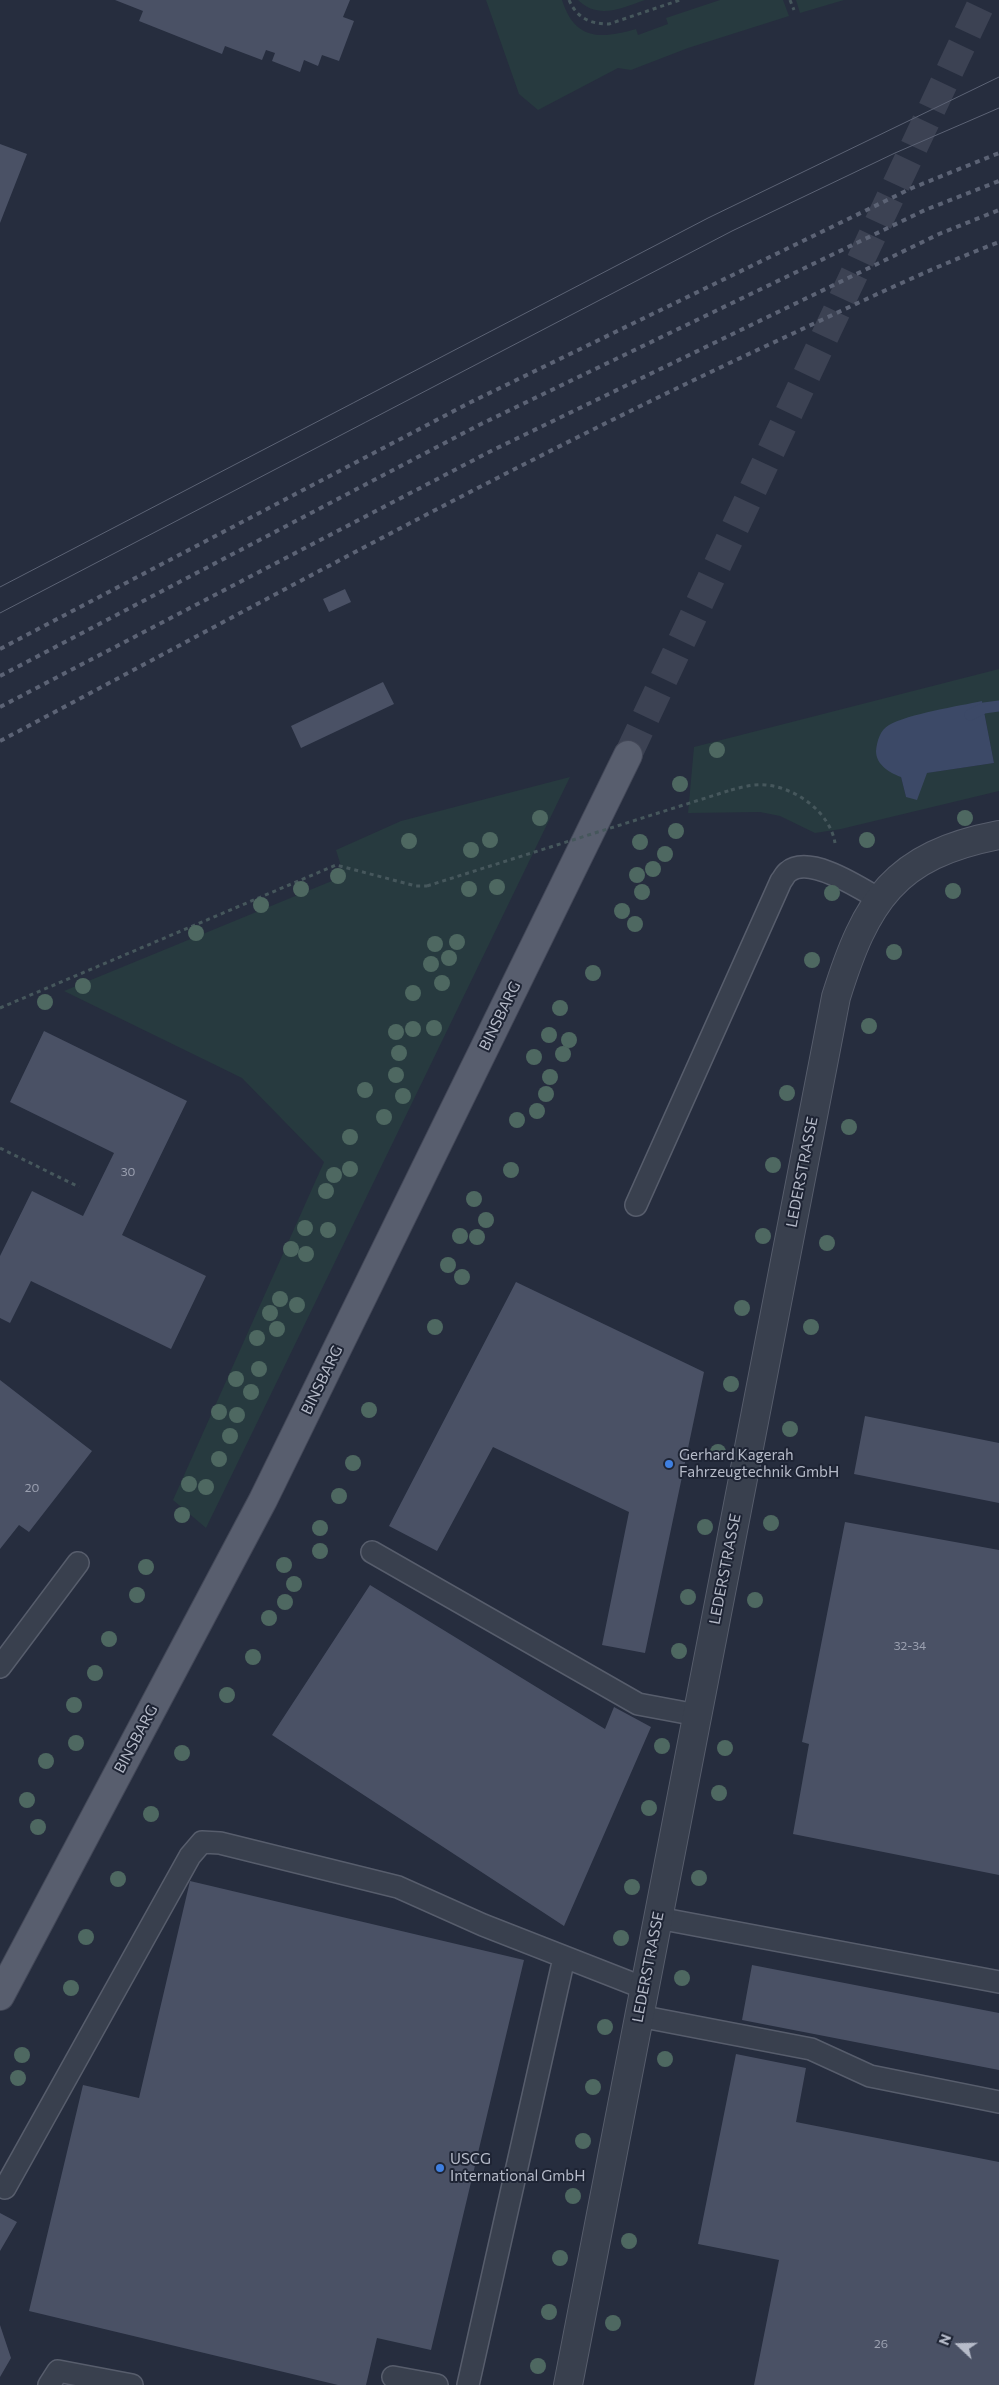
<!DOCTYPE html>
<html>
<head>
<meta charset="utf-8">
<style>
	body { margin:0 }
	#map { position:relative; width:999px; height:2385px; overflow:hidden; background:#262d3e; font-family:Commissioner,sans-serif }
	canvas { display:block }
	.north { position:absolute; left:934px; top:2320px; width:50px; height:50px; -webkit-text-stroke:4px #1e2434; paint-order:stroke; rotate:291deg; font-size:14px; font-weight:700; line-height:20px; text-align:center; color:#b6bbc9 }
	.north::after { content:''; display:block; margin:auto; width:18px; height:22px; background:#b6bbc9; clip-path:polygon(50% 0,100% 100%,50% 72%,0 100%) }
</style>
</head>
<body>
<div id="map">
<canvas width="999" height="2385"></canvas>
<div class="north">N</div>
</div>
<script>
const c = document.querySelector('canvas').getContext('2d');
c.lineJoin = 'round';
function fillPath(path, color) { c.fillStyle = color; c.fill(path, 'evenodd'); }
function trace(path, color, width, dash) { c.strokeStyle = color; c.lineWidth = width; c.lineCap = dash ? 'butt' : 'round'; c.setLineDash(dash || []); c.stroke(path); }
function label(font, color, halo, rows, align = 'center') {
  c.font = font + ' Commissioner,sans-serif'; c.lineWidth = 4; c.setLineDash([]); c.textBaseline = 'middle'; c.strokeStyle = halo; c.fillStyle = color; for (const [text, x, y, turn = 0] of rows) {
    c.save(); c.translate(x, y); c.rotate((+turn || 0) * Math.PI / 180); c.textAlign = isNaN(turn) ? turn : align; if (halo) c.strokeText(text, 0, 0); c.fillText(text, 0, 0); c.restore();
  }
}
fillPath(new Path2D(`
	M486,0H562C575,41 601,39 636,29L638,35L668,24L666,18L720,0H783L789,16L688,48L631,70L618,68L538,110L519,94Z
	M578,0H645C622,8 598,20 578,0Z
	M796,0H844L800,13Z
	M999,669V791L841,829L815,833L780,816L760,812L688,813L694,747ZM982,701L994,763L926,773L906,797L901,777Z
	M570,777L206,1528L173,1500L324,1162L242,1078L64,991L344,876L336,850L401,821Z`), '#273a3f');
fillPath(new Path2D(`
	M982,701L994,763L927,773L917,800L906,797L901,777C890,773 876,765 876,751C877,741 880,730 889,725C908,714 959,706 982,701Z`), '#3c4967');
trace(new Path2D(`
	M970,715L984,708L999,706`), '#3c4967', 11);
fillPath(new Path2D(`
	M115,0H350L343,17L354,21L339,61L322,55L318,66L304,60L300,72L272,61L275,53L266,50L262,60L225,46L222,54L139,21L143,11Z
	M0,144L27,154L0,223Z
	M345,589L351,602L329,612L323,599Z
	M383,682L394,704L301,748L291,726Z
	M44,1031L187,1101L122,1235L206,1276L171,1349L31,1281L10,1323L0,1318V1256L32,1191L83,1216L114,1153L10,1102Z
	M516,1282L704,1372L645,1653L602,1645L629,1512L493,1447L437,1551L389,1526Z
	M0,1380L92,1451L29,1532L19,1525L0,1549Z
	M865,1416L999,1443V1503L854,1474Z
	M845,1522L999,1550V1875L793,1834L809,1744L802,1742Z
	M370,1585L605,1729L614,1707L651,1727L564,1926L272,1735Z
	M190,1881L524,1960L431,2350L377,2338L366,2385H338L29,2311L83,2085L139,2098Z
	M752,1965L999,2013V2070L742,2020Z
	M736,2054L806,2068L796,2122L999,2162V2385H754L779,2260L698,2244Z
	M0,2213L17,2222L0,2251Z
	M0,2325L11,2358L0,2377Z`), '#4a5165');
trace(new Path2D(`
	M628,755L983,0`), '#3c4253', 28, [28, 14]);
const service = new Path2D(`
	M636,1205L781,881C783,879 785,874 788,872C809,854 860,888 879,899
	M372,1552L638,1704L697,1715
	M0,1667L78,1563
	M658,1918L999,1982
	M639,2016L811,2049L870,2076L999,2102
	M5,2188L190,1856L202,1842L220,1843L398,1887L483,1925L644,1988
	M393,2377L437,2385
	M49,2385L58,2371L132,2385
	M468,2385L564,1958`);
const minor = new Path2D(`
	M568,2385L836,997C866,901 894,855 999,835`);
const primary = new Path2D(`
	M0,1996L263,1500L628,755`);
trace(service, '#575d6c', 24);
trace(minor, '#575d6c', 30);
trace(primary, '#434858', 30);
trace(new Path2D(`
	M569,0C577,18 590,24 609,24L680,0
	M790,0L794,10
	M731,790C742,787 753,784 765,785C795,787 830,812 835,843
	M0,1008L336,865L416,886H427
	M0,1148L79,1187`), '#46575c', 3, [4, 4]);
trace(service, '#39404e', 21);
trace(minor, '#39404e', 28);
trace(primary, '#585e6e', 28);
trace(new Path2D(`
	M0,587L708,218L999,77
	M0,613L732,231L895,153L999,108`), '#5c6375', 1);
trace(new Path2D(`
	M0,649L469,403L912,188L999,153
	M0,676L479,425L925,210L999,181
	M0,707L491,451L939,234L999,210
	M0,741C263,602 524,457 794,333C862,301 929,269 999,242`), '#5c6375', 4, [5, 5]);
trace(new Path2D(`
	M427,886L731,790`), '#46575c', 3, [4, 4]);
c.fillStyle = '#4e6861';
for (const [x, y] of [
	[717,750],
	[680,784],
	[540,818],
	[965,818],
	[676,831],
	[490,840],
	[867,840],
	[409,841],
	[640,842],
	[471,850],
	[665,854],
	[653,869],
	[637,875],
	[338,876],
	[497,887],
	[301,889],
	[469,889],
	[953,891],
	[642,892],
	[832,893],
	[261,905],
	[622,911],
	[635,924],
	[196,933],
	[457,942],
	[435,944],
	[894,952],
	[449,958],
	[812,960],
	[431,964],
	[593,973],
	[442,983],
	[83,986],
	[413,993],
	[45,1002],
	[560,1008],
	[869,1026],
	[434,1028],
	[413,1029],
	[396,1032],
	[549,1035],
	[569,1040],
	[399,1053],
	[563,1054],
	[534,1057],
	[396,1075],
	[550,1077],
	[365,1090],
	[787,1093],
	[546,1094],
	[403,1096],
	[537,1111],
	[384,1117],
	[517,1120],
	[849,1127],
	[350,1137],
	[773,1165],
	[350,1169],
	[511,1170],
	[334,1175],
	[326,1191],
	[474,1199],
	[486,1220],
	[305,1228],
	[328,1230],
	[460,1236],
	[763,1236],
	[477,1237],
	[827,1243],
	[291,1249],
	[306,1254],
	[448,1265],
	[462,1277],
	[280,1299],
	[297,1305],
	[742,1308],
	[270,1313],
	[435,1327],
	[811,1327],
	[277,1329],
	[257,1338],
	[259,1369],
	[236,1379],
	[731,1384],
	[251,1392],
	[369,1410],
	[219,1412],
	[237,1415],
	[790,1429],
	[230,1436],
	[718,1452],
	[219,1459],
	[353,1463],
	[189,1484],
	[206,1487],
	[339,1496],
	[182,1515],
	[771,1523],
	[705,1527],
	[320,1528],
	[320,1551],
	[284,1565],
	[146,1567],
	[294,1584],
	[137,1595],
	[688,1597],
	[755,1600],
	[285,1602],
	[269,1618],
	[109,1639],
	[679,1651],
	[253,1657],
	[95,1673],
	[227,1695],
	[74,1705],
	[76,1743],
	[662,1746],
	[725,1748],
	[182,1753],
	[46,1761],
	[719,1793],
	[27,1800],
	[649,1808],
	[151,1814],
	[38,1827],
	[699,1878],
	[118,1879],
	[632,1887],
	[86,1937],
	[621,1938],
	[682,1978],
	[71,1988],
	[605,2027],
	[22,2055],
	[665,2059],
	[18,2078],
	[593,2087],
	[583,2141],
	[573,2196],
	[629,2241],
	[560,2258],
	[549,2312],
	[613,2323],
	[538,2366]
]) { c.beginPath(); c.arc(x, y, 8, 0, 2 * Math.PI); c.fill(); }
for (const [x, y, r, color] of [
	[669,1464,5,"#3f7fe0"],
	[440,2168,5,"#3f7fe0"]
]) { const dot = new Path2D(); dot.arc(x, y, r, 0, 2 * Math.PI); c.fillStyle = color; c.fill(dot); trace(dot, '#1e2434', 2); }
label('12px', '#9ba0b0', null, [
	["30",128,1172],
	["20",32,1488],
	["32-34",910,1646],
	["26",881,2344]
]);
label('15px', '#b6bbc9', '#1e2434', [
	["BINSBARG",500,1016,-64],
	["LEDERSTRASSE",802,1172,-79],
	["BINSBARG",322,1380,-64],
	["LEDERSTRASSE",725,1569,-79],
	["BINSBARG",136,1739,-62],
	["LEDERSTRASSE",648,1967,-79]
]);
label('15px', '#b6bbc9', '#1e2434', [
	["Gerhard Kagerah",679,1455],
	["Fahrzeugtechnik GmbH",679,1472],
	["USCG",450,2159],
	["International GmbH",450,2176]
], 'left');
</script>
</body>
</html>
